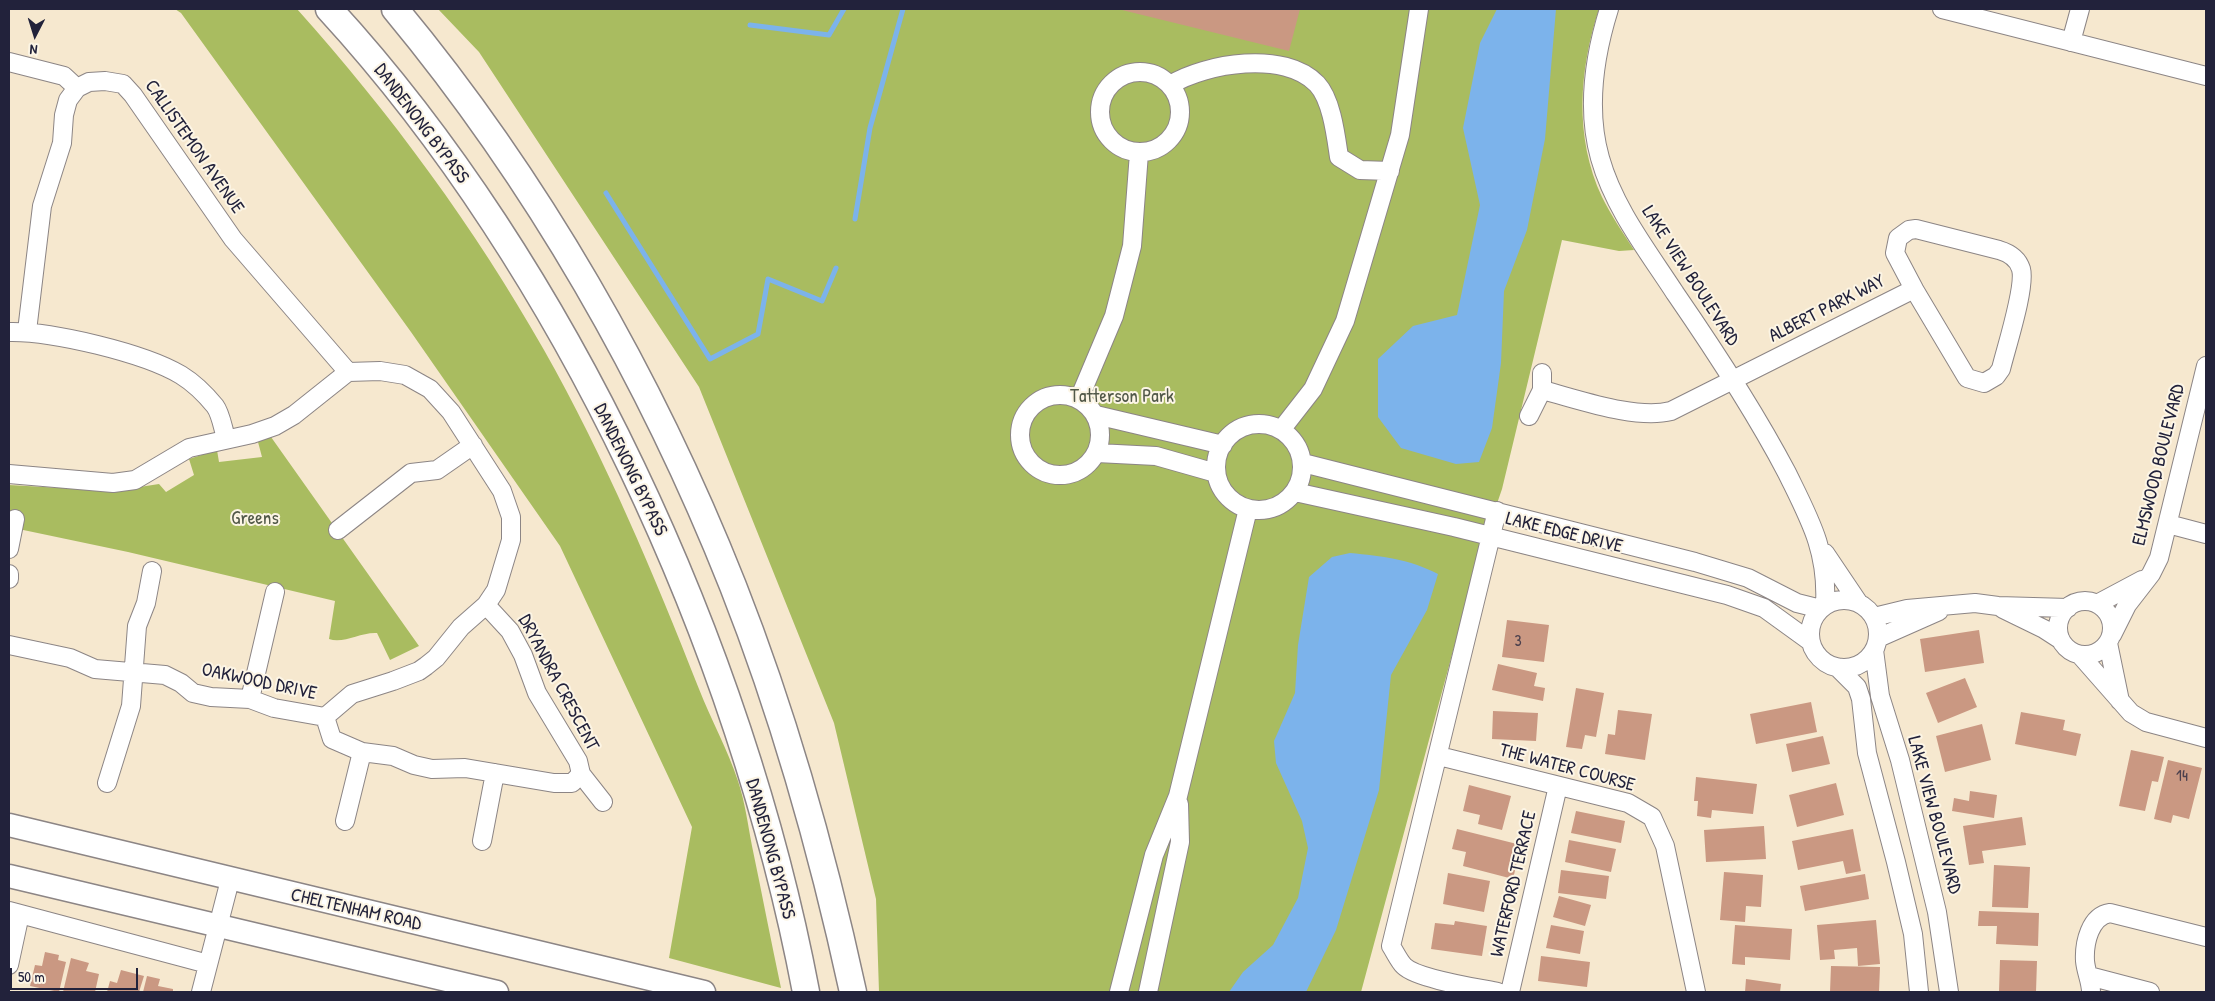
<!DOCTYPE html>
<html>
<head>
<meta charset="utf-8">
<style>
	body { margin:0 }
	#map { position:relative; width:2215px; height:1001px; overflow:hidden; background:#f6e8cf; font-family:"Patrick Hand",sans-serif }
	canvas { display:block }
	.frame { position:absolute; inset:0; border:10px solid #22223b; pointer-events:none }
	.north { position:absolute; left:10px; top:10px; width:50px; height:50px; -webkit-text-stroke:4px #fcf5e5; paint-order:stroke; rotate:185deg; font-size:14px; font-weight:700; line-height:20px; text-align:center; color:#22223b }
	.north::after { content:''; display:block; margin:auto; width:18px; height:22px; background:#22223b; clip-path:polygon(50% 0,100% 100%,50% 72%,0 100%) }
	.scale { position:absolute; left:10px; top:968px; width:128px; height:22px; box-sizing:border-box; border:2px solid #22223b; border-top:0; padding-left:6px; font-size:15px; line-height:18px; white-space:nowrap; color:#22223b; -webkit-text-stroke:4px #fcf5e5; paint-order:stroke }
</style>
</head>
<body>
<div id="map">
<canvas width="2215" height="1001"></canvas>
<div class="frame"></div>
<div class="north">N</div>
<div class="scale">50 m</div>
</div>
<script>
const c = document.querySelector('canvas').getContext('2d');
c.lineJoin = 'round';
function fillPath(path, color) { c.fillStyle = color; c.fill(path, 'evenodd'); }
function trace(path, color, width, dash) { c.strokeStyle = color; c.lineWidth = width; c.lineCap = dash ? 'butt' : 'round'; c.setLineDash(dash || []); c.stroke(path); }
function label(font, color, halo, rows, align = 'center') {
  c.font = font + ' "Patrick Hand",sans-serif'; c.lineWidth = 4; c.setLineDash([]); c.textBaseline = 'middle'; c.strokeStyle = halo; c.fillStyle = color; for (const [text, x, y, turn = 0] of rows) {
    c.save(); c.translate(x, y); c.rotate((+turn || 0) * Math.PI / 180); c.textAlign = isNaN(turn) ? turn : align; if (halo) c.strokeText(text, 0, 0); c.fillText(text, 0, 0); c.restore();
  }
}
fillPath(new Path2D(`
	M175,9H297C391,114 475,228 544,350C605,458 654,574 699,689C711,720 728,750 738,781C745,802 748,825 752,846C762,894 771,941 781,988L669,958L692,827L560,546L411,332L181,13Z
	M438,9H1599C1579,70 1574,137 1602,197C1611,215 1623,233 1634,250L1619,251L1562,240L1502,489L1477,562L1361,992H879L876,899L834,723L699,387L479,52Z
	M271,437L419,646L390,660L377,633C360,632 344,644 329,639L335,601L128,552L9,527V485L114,491L159,484L166,492L194,475L189,459L217,450L219,462L262,457L258,442Z`), '#a9bc60');
fillPath(new Path2D(`
	M1497,9H1556L1545,139L1527,230L1504,291L1501,363L1492,428L1479,462L1456,464L1401,448L1378,417V359L1413,326L1457,315L1480,205L1463,128L1480,43Z
	M1350,553C1382,556 1409,559 1438,574L1427,610L1391,675L1379,790L1336,930L1306,992H1229L1243,972L1273,945L1298,898L1308,848L1302,821L1276,763L1274,741L1295,693L1298,645L1309,577L1332,557Z`), '#7cb3eb');
trace(new Path2D(`
	M750,25L829,35L844,9
	M606,193L710,359L758,334L768,279L822,301L836,268
	M855,219L870,128L903,9`), '#7cb3eb', 5);
fillPath(new Path2D(`
	M1118,9H1300L1289,51Z
	M1507,620L1549,625L1544,662L1502,657Z
	M1979,630L1984,663L1925,672L1920,639Z
	M1498,664L1537,673L1534,686L1545,688L1543,701L1492,690Z
	M1965,678L1977,707L1938,723L1926,693Z
	M1576,688L1604,693L1596,737L1585,735L1582,749L1566,747Z
	M1811,702L1817,732L1756,744L1750,714Z
	M1618,710L1652,714L1645,760L1605,754L1608,734L1615,735Z
	M1493,711L1538,713L1536,741L1492,739Z
	M2021,712L2065,720L2063,730L2081,734L2076,756L2015,744Z
	M1982,724L1991,760L1945,772L1936,736Z
	M1823,736L1830,764L1792,772L1786,744Z
	M2131,750L2164,757L2158,782L2152,781L2145,811L2119,806Z
	M2168,760L2202,768L2189,819L2173,815L2171,823L2154,819Z
	M1696,777L1757,784L1753,814L1712,810L1711,818L1697,816L1698,801H1694Z
	M1836,783L1844,815L1797,827L1789,795Z
	M1469,785L1511,796L1502,830L1478,824L1480,815L1463,811Z
	M1970,791L1997,795L1994,818L1952,811L1954,798L1969,801Z
	M1576,811L1625,821L1621,843L1571,833Z
	M2022,817L2026,845L1982,851L1984,863L1969,865L1963,826Z
	M1764,826L1766,859L1706,862L1704,830Z
	M1457,829L1521,845L1513,879L1463,866L1466,852L1452,849Z
	M1853,829L1861,871L1846,874L1843,861L1798,870L1792,841Z
	M1569,840L1616,849L1611,872L1565,862Z
	M1994,865L2030,867L2028,908L1992,907Z
	M1561,870L1609,876L1606,899L1558,893Z
	M1724,872L1763,875L1761,907L1746,906L1745,922L1720,920Z
	M1448,873L1490,881L1484,912L1443,904Z
	M1865,874L1869,899L1805,911L1800,886Z
	M1559,896L1591,905L1585,926L1553,917Z
	M1979,911L2039,913L2038,946L1996,944L1997,926H1978Z
	M1876,920L1880,964L1858,966L1857,948L1834,950L1835,959L1820,960L1817,925Z
	M1455,921L1487,926L1482,956L1431,949L1435,923L1454,925Z
	M1551,925L1584,931L1580,954L1546,948Z
	M1735,925L1792,929L1790,960L1745,957V965L1732,964Z
	M45,952L59,955L58,960L66,962L59,992L30,986L35,965L42,966Z
	M1541,956L1590,962L1587,987L1538,981Z
	M71,958L89,963L86,971L99,974L95,992H63Z
	M2000,960L2037,961L2036,992H1999Z
	M1831,966L1880,967L1879,992H1830Z
	M121,970L144,976L139,992H107L110,981L117,983Z
	M147,976L160,979L158,986L173,989V992H143Z
	M1746,979L1781,984L1780,992H1745Z`), '#ca9882');
const minor = new Path2D(`
	M1609,9C1594,57 1586,108 1600,158C1614,208 1647,250 1675,293C1715,351 1754,410 1787,473C1810,520 1828,551 1825,605
	M1942,9L2206,76
	M2071,42L2080,9
	M9,62L64,76L77,88
	M1100 112a40 40 0 1 1 80 0a40 40 0 1 1-80 0Z
	M1170,85C1206,63 1285,50 1317,84C1332,100 1336,137 1339,157L1360,170L1390,171
	M27,331L42,206L62,143L64,115L68,100L77,88L89,82L105,81L123,84L133,95L233,239L348,372
	M9,332C52,331 144,353 181,375C194,383 206,395 215,406C221,414 223,429 226,438
	M1542,390C1578,399 1635,420 1671,411L1914,289L1967,378L1984,383L1996,376L2001,369C2006,348 2026,287 2021,269C2018,259 2009,253 1999,250L1916,229L1909,230L1898,238L1895,253L1914,289
	M1020 435a40 40 0 1 1 80 0a40 40 0 1 1-80 0Z
	M1079,399L1114,316L1132,246L1139,153
	M1096,415L1223,445
	M1529,416L1542,390V373
	M1216 467a43 43 0 1 1 86 0a43 43 0 1 1-86 0Z
	M1281,430L1313,389L1345,321L1400,135L1419,9
	M1097,453L1156,456L1216,473
	M1303,463L1695,562L1748,578L1797,603L1821,609
	M9,474L113,483L135,480L189,448L252,434L275,426L294,415L348,372L380,371L405,375L430,389L451,412L502,491L511,517V540L496,590L486,605L461,627L436,658L426,666L419,671L393,681L352,694L325,717L274,708L250,699L211,697L193,693L181,683L165,675L95,669L70,658L9,645
	M1295,492L1454,527L1727,595L1764,608L1811,642
	M1497,511L1391,946C1395,952 1399,961 1404,966C1417,979 1478,988 1498,992
	M2168,524L2206,534
	M338,530L411,473L437,470L473,445
	M9,549L15,519
	M1825,553L1858,602
	M9,574V579
	M1810 634a34 34 0 1 1 68 0a34 34 0 1 1-68 0Z
	M2058 628a27 27 0 1 1 54 0a27 27 0 1 1-54 0Z
	M2097,604L2142,580
	M2003,609L2044,629L2061,640
	M1874,617L1907,609L1975,603L1998,606L2068,608
	M2112,635L2127,605L2151,574L2159,558L2206,366
	M1878,638L1939,611
	M2108,643L2120,701
	M1874,650L1880,696L1900,760L1937,912L1949,992
	M2080,655L2131,713L2146,722L2206,738
	M1837,667L1857,687L1861,699L1867,753L1896,862L1913,934L1919,992
	M250,699L275,592
	M325,717L332,739L362,752L393,756L414,765L432,769L465,768L554,783H572L581,774L578,761L537,693L523,655L510,631L486,605
	M1439,756L1628,803L1652,817L1665,846L1696,992
	M581,774L603,802
	M107,783L131,706L137,626L146,603L152,571
	M345,821L362,752
	M482,841L495,773
	M9,911L208,964
	M9,965L20,914
	M2089,976L2150,992
	M201,992L230,880
	M1119,992L1154,855L1178,796L1248,509
	M1148,992L1180,842L1179,804
	M1510,992L1558,786
	M2091,992C2091,982 2086,972 2085,961C2084,943 2090,916 2110,913L2206,937`);
const major = new Path2D(`
	M9,825L704,992
	M9,876L497,992`);
const highway = new Path2D(`
	M329,9C566,267 741,648 806,992
	M395,9C537,180 651,379 733,586C785,718 823,854 853,992`);
trace(minor, '#8c8585', 20);
trace(major, '#8c8585', 25);
trace(highway, '#8c8585', 29);
trace(minor, '#fff', 18);
trace(major, '#fff', 22);
trace(highway, '#fff', 26);
label('16px', '#4c404d', null, [
	["3",1518,642],
	["14",2182,777]
]);
label('19px', '#22223b', '#fcf5e5', [
	["DANDENONG BYPASS",421,124,53],
	["CALLISTEMON AVENUE",194,147,55],
	["LAKE VIEW BOULEVARD",1690,276,57],
	["ALBERT PARK WAY",1827,309,-27],
	["ELMSWOOD BOULEVARD",2159,465,-76],
	["DANDENONG BYPASS",630,470,64],
	["LAKE EDGE DRIVE",1564,533,14],
	["OAKWOOD DRIVE",259,682,12],
	["DRYANDRA CRESCENT",558,683,62],
	["THE WATER COURSE",1567,768,15],
	["LAKE VIEW BOULEVARD",1934,815,75],
	["DANDENONG BYPASS",770,849,75],
	["WATERFORD TERRACE",1514,884,-77],
	["CHELTENHAM ROAD",356,910,13]
]);
label('19px', '#515848', '#fcf5e5', [
	["Tatterson Park",1122,397],
	["Greens",255,519]
]);
</script>
</body>
</html>
